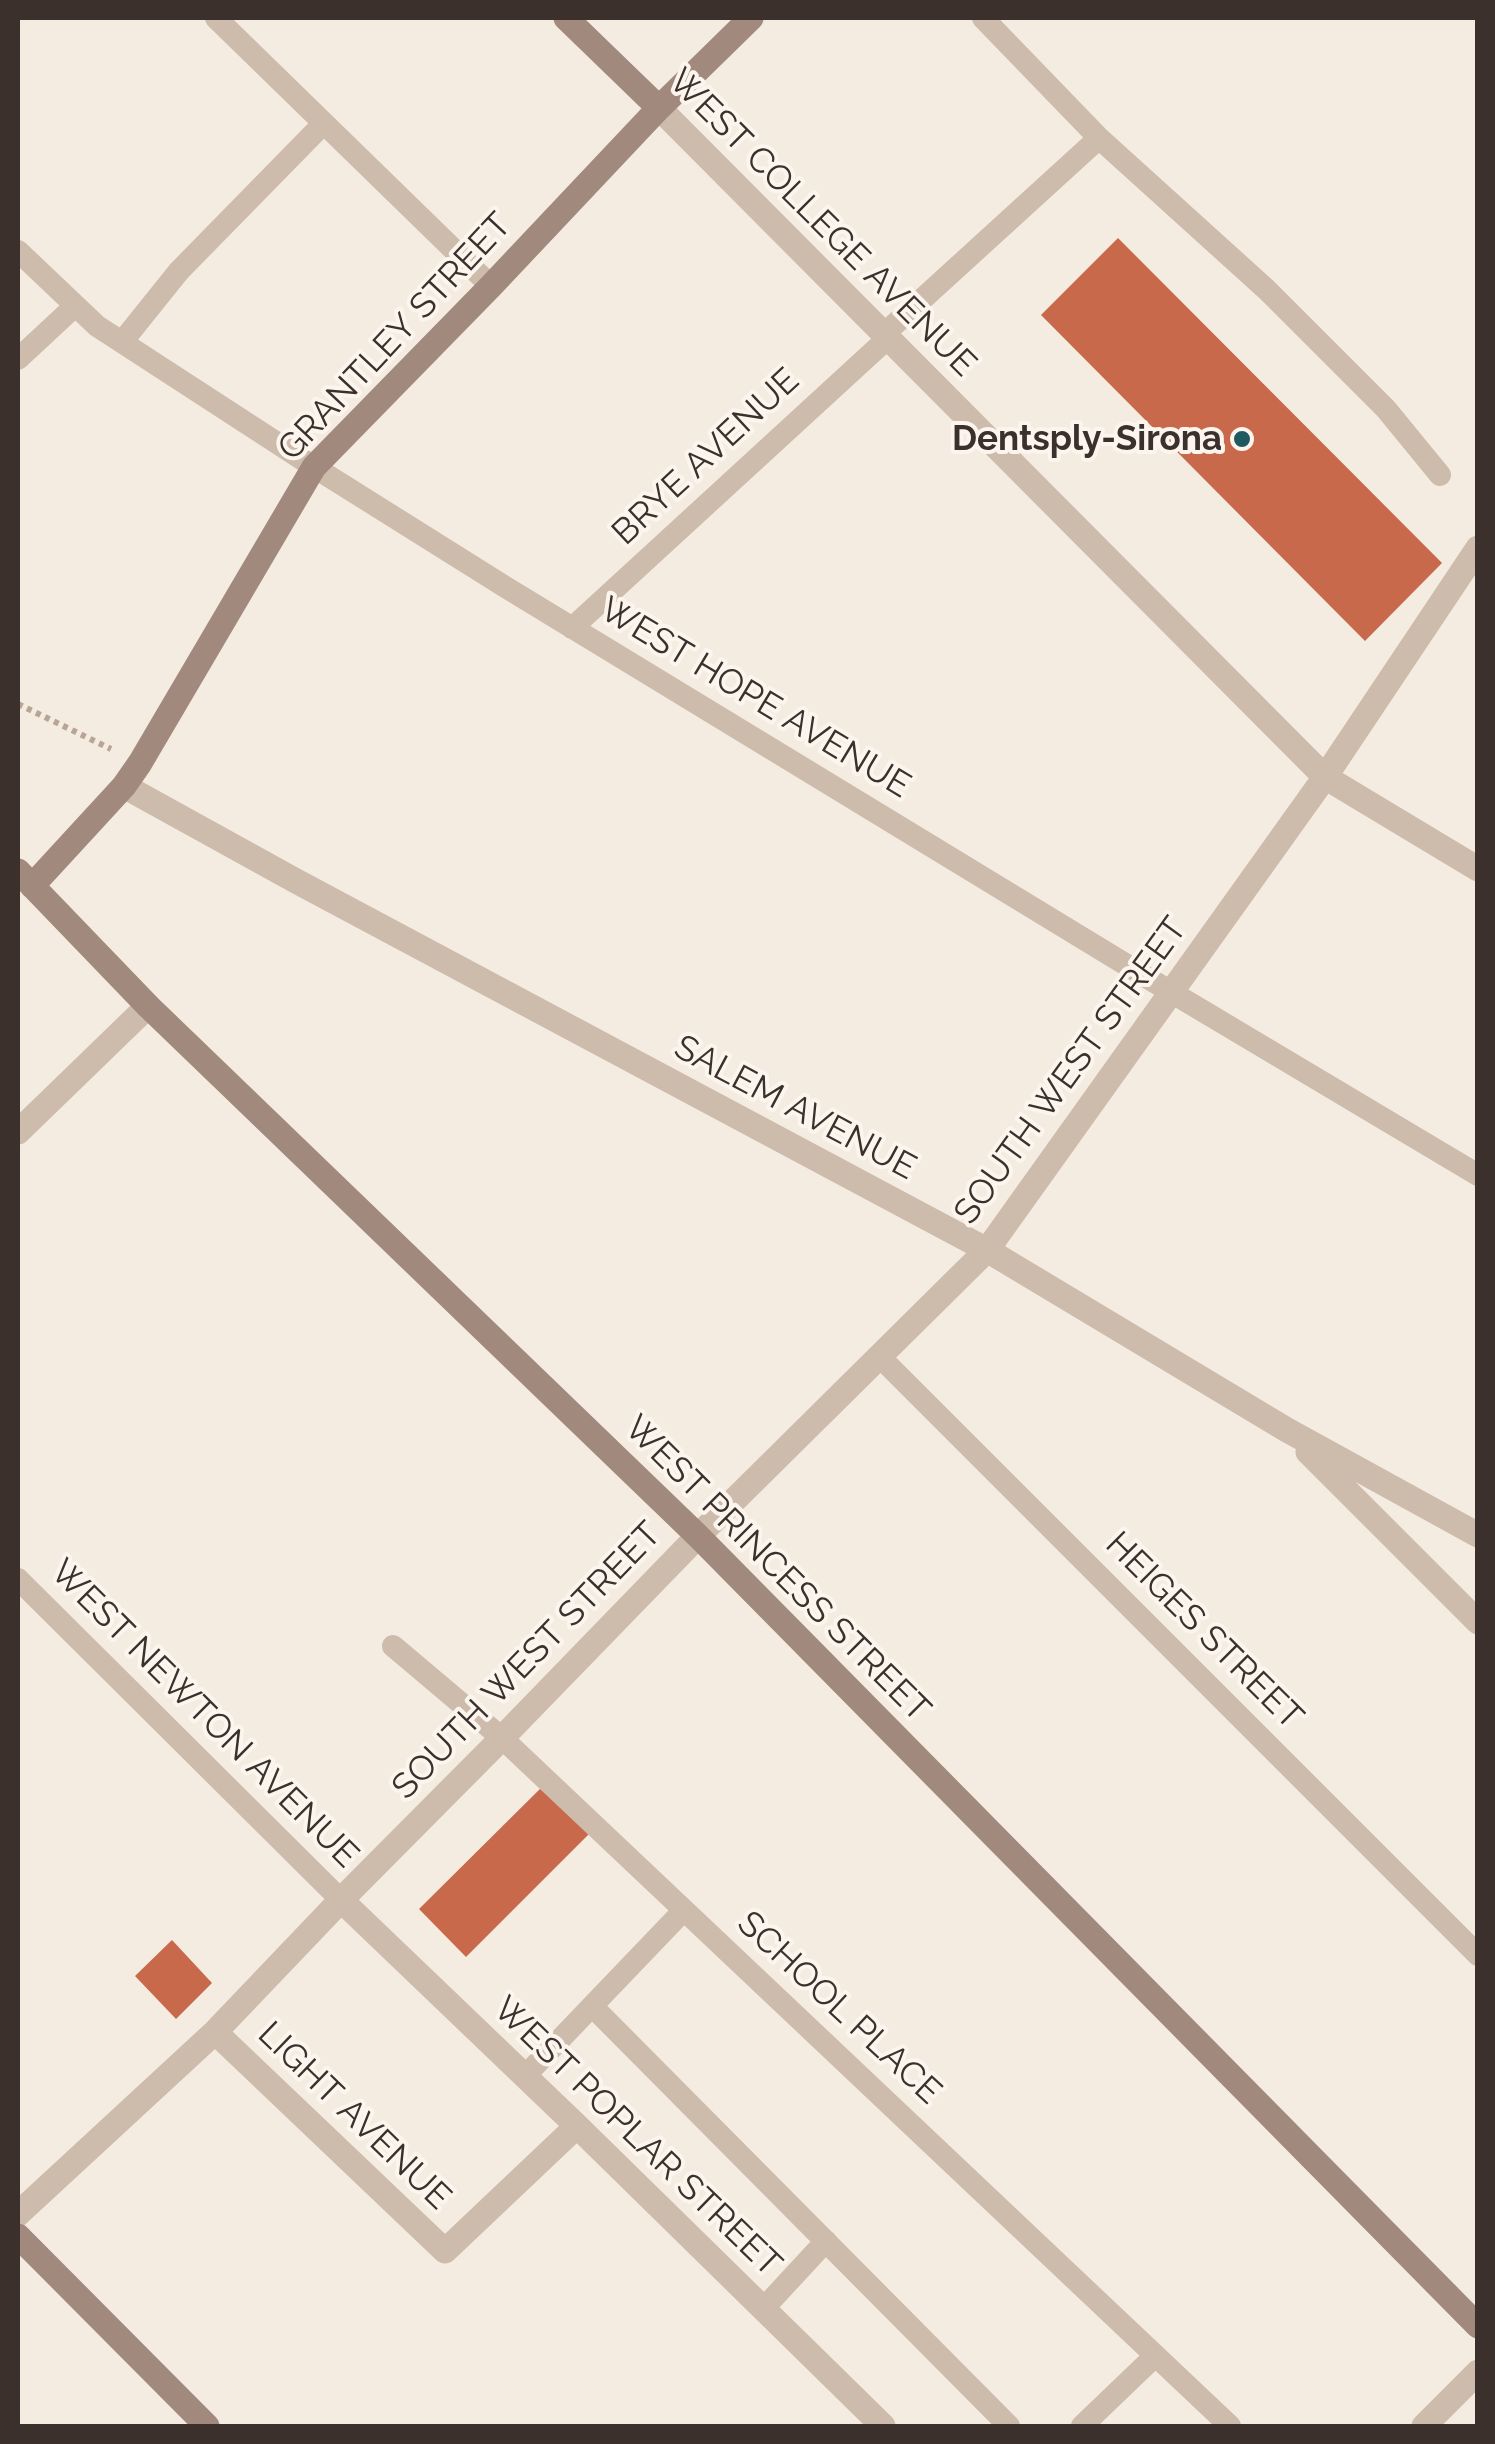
<!DOCTYPE html>
<html>
<head>
<meta charset="utf-8">
<style>
	body { margin:0 }
	#map { position:relative; width:1495px; height:2444px; overflow:hidden; background:#f4ebe1; font-family:Raleway,sans-serif }
	canvas { display:block }
	.frame { position:absolute; inset:0; border:20px solid #3b302b; pointer-events:none }
</style>
</head>
<body>
<div id="map">
<canvas width="1495" height="2444"></canvas>
<div class="frame"></div>
</div>
<script>
const c = document.querySelector('canvas').getContext('2d');
c.lineJoin = 'round';
function fillPath(path, color) { c.fillStyle = color; c.fill(path, 'evenodd'); }
function trace(path, color, width, dash) { c.strokeStyle = color; c.lineWidth = width; c.lineCap = dash ? 'butt' : 'round'; c.setLineDash(dash || []); c.stroke(path); }
function label(font, color, halo, rows, align = 'center') {
  c.font = font + ' Raleway,sans-serif'; c.lineWidth = 8; c.setLineDash([]); c.textBaseline = 'middle'; c.strokeStyle = halo; c.fillStyle = color; for (const [text, x, y, turn = 0] of rows) {
    c.save(); c.translate(x, y); c.rotate((+turn || 0) * Math.PI / 180); c.textAlign = isNaN(turn) ? turn : align; if (halo) c.strokeText(text, 0, 0); c.fillText(text, 0, 0); c.restore();
  }
}
fillPath(new Path2D(`
	M1118,238L1442,563L1365,641L1041,315Z
	M545,1784L592,1831L466,1957L419,1909Z
	M172,1940L212,1983L176,2019L135,1976Z`), '#c8694b');
trace(new Path2D(`
	M18,704L111,749`), '#b9a596', 6, [5, 5]);
trace(new Path2D(`
	M216,18L491,286
	M1099,138L1267,290L1386,409L1440,475
	M18,251L97,326L314,467L507,588L1171,992L1478,1175
	M884,334L1099,138L983,18
	M122,342L179,271L324,123
	M18,359L75,306
	M572,628L888,338
	M880,1357L1478,1955
	M18,1579L341,1900
	M393,1646L502,1738L1230,2426
	M592,2006L1009,2426
	M525,2076L684,1910
	M763,2309L826,2241
	M1082,2426L1155,2356`), '#cdbbac', 22);
trace(new Path2D(`
	M659,108L1325,777L1478,869
	M124,786L296,881L987,1250L1287,1430L1478,1535
	M18,1132L148,1006
	M1308,1452L1478,1622
	M341,1900L577,2126L883,2426
	M215,2032L445,2251L577,2126
	M18,2214L215,2032L341,1900L502,1738L698,1536L987,1250L1325,777L1478,548
	M1424,2426L1478,2372`), '#cdbbac', 25);
trace(new Path2D(`
	M566,18L659,108
	M18,871L148,1006L698,1536L1478,2326
	M32,886L124,786L140,763L314,467L491,286L659,108L751,18
	M18,2236L207,2426`), '#a18a7d', 25);
for (const [x, y, r, color] of [
	[1242,439,10,"#1f5a5e"]
]) { const dot = new Path2D(); dot.arc(x, y, r, 0, 2 * Math.PI); c.fillStyle = color; c.fill(dot); trace(dot, '#fbf5ee', 4); }
label('35px', '#3b302b', '#fbf5ee', [
	["WEST COLLEGE AVENUE",822,223,45],
	["GRANTLEY STREET",395,337,-47],
	["BRYE AVENUE",706,457,-43],
	["WEST HOPE AVENUE",755,698,31],
	["SOUTH WEST STREET",1071,1071,-54],
	["SALEM AVENUE",795,1108,28],
	["WEST PRINCESS STREET",777,1569,45],
	["HEIGES STREET",1204,1631,45],
	["SOUTH WEST STREET",527,1661,-46],
	["WEST NEWTON AVENUE",204,1714,45],
	["SCHOOL PLACE",839,2008,43],
	["LIGHT AVENUE",354,2116,44],
	["WEST POPLAR STREET",637,2137,44]
]);
label('bold 35px', '#3b302b', '#fbf5ee', [
	["Dentsply-Sirona",1222,439]
], 'right');
</script>
</body>
</html>
